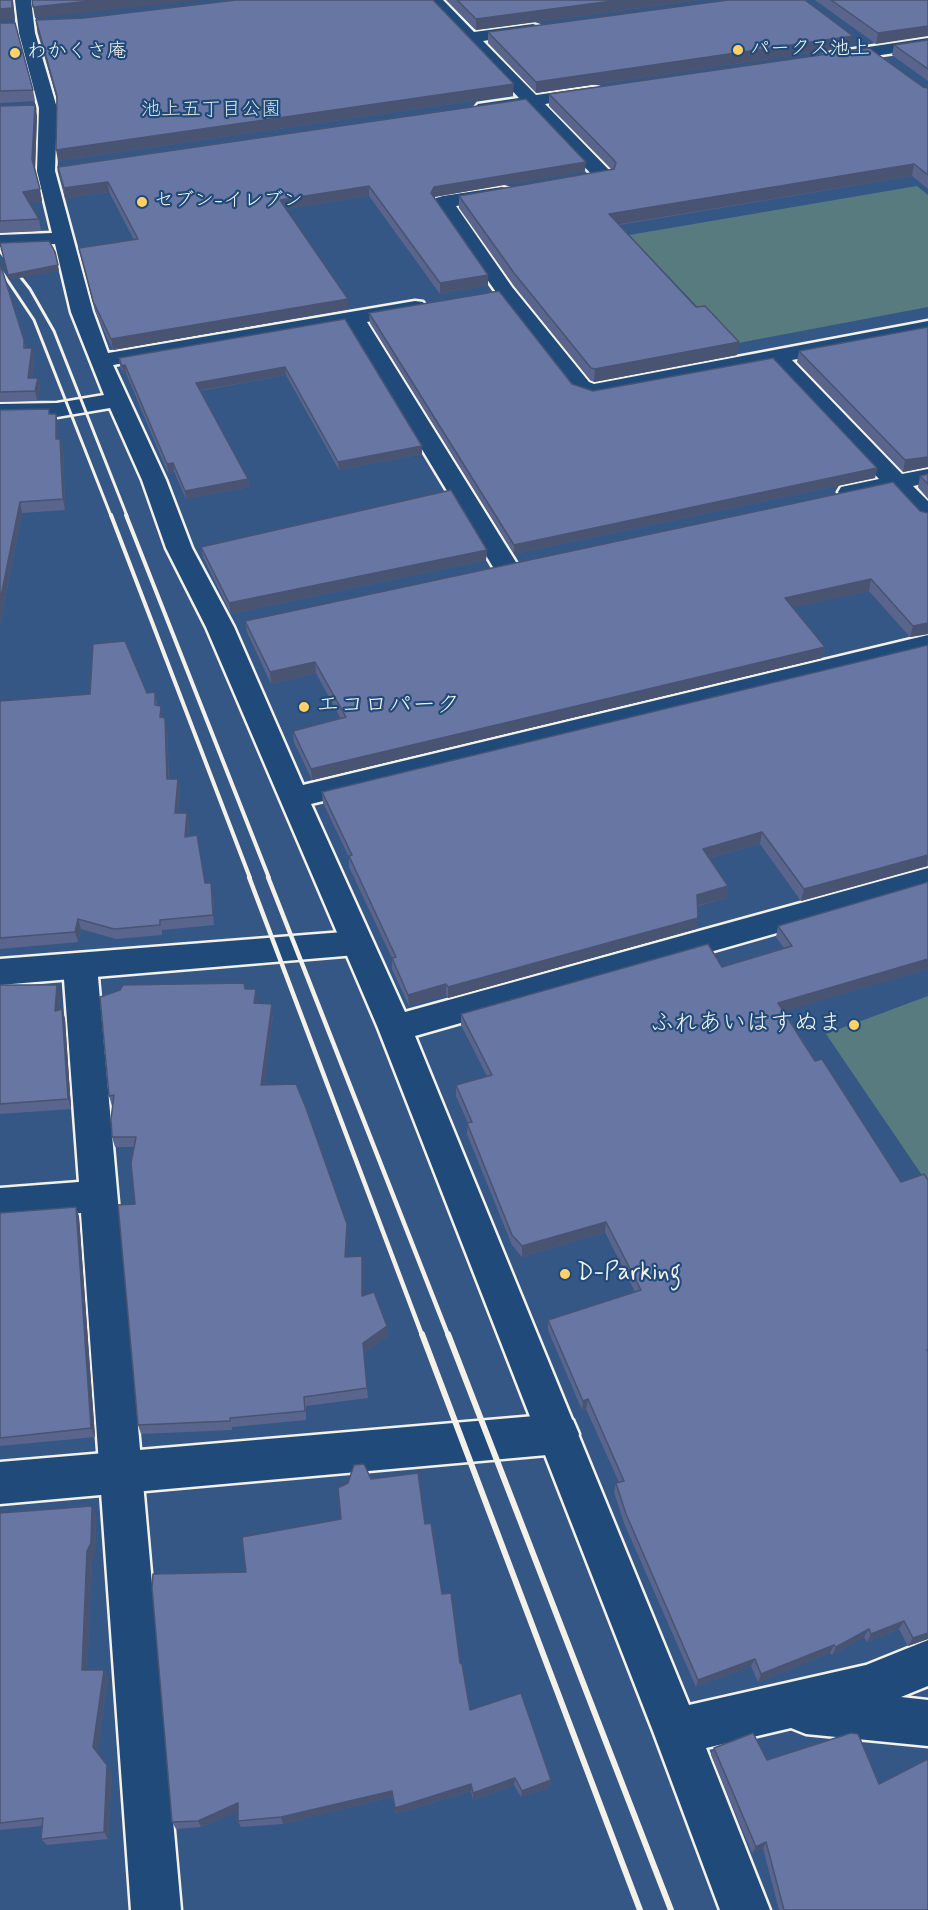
<!DOCTYPE html>
<html>
<head>
<meta charset="utf-8">
<style>
	body { margin:0 }
	canvas { display:block; background:#355786 }
</style>
</head>
<body>
<canvas width="928" height="1910"></canvas>
<script>
const c = document.querySelector('canvas').getContext('2d');
c.lineJoin = 'round';
function fillPath(path, color) { c.fillStyle = color; c.fill(path, 'evenodd'); }
function trace(path, color, width, dash) { c.strokeStyle = color; c.lineWidth = width; c.lineCap = dash ? 'butt' : 'round'; c.setLineDash(dash || []); c.stroke(path); }
function label(font, color, halo, rows, align = 'center') {
  c.font = font + ' Mynerve,"Klee One",sans-serif'; c.lineWidth = 4.5; c.setLineDash([]); c.textBaseline = 'middle'; c.strokeStyle = halo; c.fillStyle = color; for (const [text, x, y, turn = 0] of rows) {
    c.save(); c.translate(x, y); c.rotate((+turn || 0) * Math.PI / 180); c.textAlign = isNaN(turn) ? turn : align; if (halo) c.strokeText(text, 0, 0); c.fillText(text, 0, 0); c.restore();
  }
}
fillPath(new Path2D(`
	M917,186L928,195V307L733,344L629,235Z
	M928,996V1184L826,1034Z`), '#587b80');
const street = new Path2D(`
	M15,0H31L35,33L57,108L55,171L93,312L108,353L415,301L423,302L426,307L423,312L367,322L519,567L515,573L506,575L497,573L493,567L347,325L113,365L166,480L192,548L234,627L303,785L928,635V653L311,804L405,1012L928,868V890L415,1036L689,1705L866,1665L928,1640V1686L901,1697L928,1700V1746L806,1734L791,1728L706,1748L770,1910H720L653,1731L378,1028L206,627L166,548L142,480L110,408L57,417L0,418V404L57,403L104,395L71,312L55,244L0,247V235L52,233L37,171L39,108L19,33Z
	M426,0H443L474,32L533,24L539,26L541,29L539,32L483,41L536,95L593,87L599,88L602,92L599,96L545,104L611,172L613,176L611,180H597L527,107L484,113L478,112L475,108L478,104L519,98Z
	M928,38V48L828,63L820,58L828,53Z
	M502,187L509,189L512,193L509,197L456,206L512,287L589,382L594,384L928,321V335L792,360L902,474L928,469V483L913,486L928,501V524L919,521L890,491L850,499L841,497L838,492L841,487L879,479L771,364L593,398L573,392L498,295L433,202L436,198L443,196Z
	M80,953L92,957L97,966L181,1910H131L81,1213L0,1220V1188L79,1182L63,966L68,957Z`);
const secondary = new Path2D(`
	M356,931L368,934L372,943L368,952L356,955L0,985V959Z
	M558,1414L573,1420L579,1434L573,1448L558,1454L0,1504V1462Z`);
trace(street, '#f4f1e8', 5);
trace(secondary, '#f4f1e8', 5);
fillPath(street, '#1f4a7a');
fillPath(secondary, '#1f4a7a');
trace(new Path2D(`
	M0,251L30,289L54,331L127,516
	M0,269L34,320L111,516`), '#f4f1e8', 3);
trace(new Path2D(`
	M111,515L250,878
	M126,515L269,878`), '#f4f1e8', 4);
trace(new Path2D(`
	M249,877L422,1335
	M268,877L448,1335`), '#f4f1e8', 4.5);
trace(new Path2D(`
	M422,1334L640,1910
	M448,1334L671,1910`), '#f4f1e8', 6);
fillPath(new Path2D(`
	M446,0H699L476,30Z
	M815,0H928L876,44Z
	M84,18L513,95L58,161L57,100L38,31L36,20Z
	M0,23L33,90L35,101L0,103Z
	M488,32L851,47L536,93L488,43Z
	M928,40V81L892,55L894,45Z
	M923,87L928,88V189L912,176L619,225L737,355L594,382L590,380L514,286L459,208V196L612,170L549,106V94Z
	M0,106L37,116L35,169L42,201L30,203L39,219L41,231L0,233Z
	M58,167L585,171L434,197L488,285L440,294L369,196L286,209L349,309L113,350L95,311L79,248L134,240L109,192L65,198Z
	M0,263L26,348H32L34,358L32,378H38L40,388L37,401L0,402Z
	M369,313L593,391L877,468L875,478L514,554L370,323Z
	M345,319L422,454L339,470L286,375L200,391L248,479L249,487L186,499L174,471L168,473L126,373L124,374L120,366L119,358Z
	M799,351L928,467L903,472L797,362Z
	M0,410L56,414L58,424V439L63,449L65,510L22,513L0,625Z
	M928,474V499L918,487L920,476Z
	M893,482L928,634L910,637L869,591L792,607L825,647L822,658L312,780L294,742L293,731L341,719L316,673L271,684L247,632L245,621Z
	M201,547L487,550L486,560L231,614L203,557Z
	M928,645V866L801,901L760,844L709,858L728,886L726,898L698,906L696,929L448,998L446,995L409,1006L392,969V958L349,867V857L323,803L322,792Z
	M155,692L157,705L167,729L169,779H178L180,789L178,813H187L189,823L188,837L205,883L213,893L214,925L162,930V935L116,939L81,929L78,942L0,949V701Z
	M928,882V969L784,1011L815,1061L901,1182L928,1180V1639L908,1646L899,1629L867,1642L864,1637L832,1655L830,1653L758,1682L751,1666L696,1687L624,1523L614,1492L616,1483L619,1482L586,1409L582,1410L548,1330V1320L635,1292L605,1232L522,1257L512,1245L467,1134L468,1123L456,1096V1085L487,1076L461,1025V1014L722,967L784,948L776,937L778,926Z
	M0,985L60,995L59,1010L62,1009L65,1019L71,1109L0,1114Z
	M245,989L257,999V1003L273,1014L264,1085L347,1224L348,1234L346,1257L363,1266V1296L388,1336L364,1353L368,1398L306,1406V1420L232,1427V1430L141,1434L138,1425L134,1147H115L112,1137L113,1106H112L109,1096Z
	M76,1207L79,1217L95,1437L0,1446V1213Z
	M371,1479L425,1524L460,1663L470,1710L551,1780L550,1787L521,1797L514,1785L473,1800L471,1791L396,1814L392,1797L283,1824L241,1827L238,1821V1811L201,1827L176,1829L172,1822L246,1572L341,1519Z
	M0,1513L96,1515L95,1553L92,1560L87,1670H104L108,1678L97,1753L112,1773L108,1839L47,1845L41,1839L42,1826L0,1830Z
	M714,1748L767,1760L928,1910H779L763,1848L752,1853L711,1755Z`), '#59658c');
fillPath(new Path2D(`
	M12,0H13L15,19L0,20V9Z
	M100,0H202L35,18L33,7Z
	M620,0H699L476,30V19Z
	M928,26V36L876,44L878,33Z
	M853,36L851,47L536,93V82Z
	M514,84L513,95L58,161L56,150Z
	M35,105L37,116L35,171L32,159Z
	M586,162L585,171L434,197L431,203V193L434,187Z
	M914,164L912,176L608,226L609,214Z
	M108,182L109,192L65,198L64,188Z
	M369,186V196L281,210L280,200Z
	M40,189L42,201L26,204L23,192Z
	M58,265L59,271L9,280L8,275Z
	M488,275V285L440,294V283Z
	M348,299L349,309L113,350L111,339Z
	M739,342L737,355L594,382L595,369Z
	M32,348L34,358L31,388L28,378Z
	M125,365L126,373L124,374L122,366Z
	M285,367L286,375L197,391L196,383Z
	M38,378L40,388L37,401L35,391Z
	M56,414L58,424V449L56,439Z
	M60,439L63,449L65,510L63,499Z
	M422,446V454L339,470L338,462Z
	M928,457V467L903,472L905,460Z
	M173,463L174,471L168,473L167,464Z
	M877,468L875,478L514,554V545Z
	M248,479L249,487L186,499L185,491Z
	M20,502L22,513L0,625V601Z
	M487,550L486,560L231,614L229,603Z
	M871,579L869,591L783,610L785,598Z
	M928,623V634L910,637L913,626Z
	M825,647L822,658L312,780L311,769Z
	M315,662L316,673L271,684L270,672Z
	M165,718L167,729L169,790L167,779Z
	M178,779L180,789L177,824L175,813Z
	M187,813L189,823L187,847L185,837Z
	M762,832L760,844L701,860L703,849Z
	M928,855L927,866L801,901L804,889Z
	M211,883L213,893L214,925L213,915Z
	M728,886L726,898L695,906L697,895Z
	M698,918L696,929L448,998V987Z
	M78,919L81,929L78,942L75,932Z
	M928,959V969L775,1014L778,1003Z
	M446,984V995L409,1006L408,995Z
	M57,985L60,995L58,1021L55,1011Z
	M256,989L257,999L255,1014L254,1003Z
	M272,1004L273,1014L263,1096L261,1085Z
	M62,1009L65,1019L71,1109L68,1099Z
	M76,1207L79,1217L95,1437L91,1428Z
	M606,1222L605,1232L522,1257V1246Z
	M347,1224L348,1234L346,1267L345,1257Z
	M362,1256L363,1266V1306L362,1296Z
	M387,1326L388,1336L364,1353L368,1398L363,1343Z
	M588,1399L586,1409L582,1410L583,1401Z
	M92,1506L96,1515L95,1553L92,1560L87,1678L82,1670L87,1551Z
	M904,1621L899,1629L867,1642L871,1634Z
	M869,1629L864,1637L832,1655L836,1647Z
	M928,1633V1639L908,1646L913,1638Z
	M834,1645L830,1653L758,1682L761,1674Z
	M755,1659L751,1666L696,1687L698,1680Z
	M104,1670L108,1678L97,1755L93,1747Z
	M107,1765L112,1773L108,1839L104,1832Z
	M515,1778L514,1785L473,1800V1793Z
	M551,1780L550,1787L521,1797L522,1791Z
	M471,1784V1791L396,1814L395,1808Z
	M392,1791V1797L283,1824L281,1817Z
	M238,1803L241,1810L201,1827L198,1821Z
	M766,1842L763,1848L752,1853L756,1847Z`), '#495372');
const building = new Path2D(`
	M0,0H12V8L0,9Z
	M32,0H100L33,7Z
	M236,0H433L514,84L56,150L57,96L36,20L84,18Z
	M457,0H620L476,19Z
	M728,0H805L853,36L536,82L488,32Z
	M831,0H928V26L878,33Z
	M0,23H15L33,90L0,91Z
	M928,40V69L894,45Z
	M869,48L923,87L928,88V175L914,164L609,214L696,307L705,306L739,342L595,369L591,368L514,273L459,196L614,169L616,163L613,159L549,94Z
	M526,99L586,162L434,187L431,193L488,275L440,283L369,186L280,200L348,299L111,339L93,301L79,248L138,239L108,182L64,188L58,167Z
	M35,105L32,159L40,189L23,192L39,219L0,221V106Z
	M49,241L55,252L58,265L8,275L0,243Z
	M0,263L24,340V348H32L28,378H38L35,391L0,392Z
	M499,291L572,384L593,391L773,358L877,468L514,545L369,313Z
	M345,319L422,446L338,462L285,367L196,383L248,479L185,491L173,463L167,464L125,365L122,366L119,358Z
	M928,327V457L905,460L799,351Z
	M49,409V414H56V439H60L63,499L20,502L0,601V410Z
	M928,474V484L920,476Z
	M893,482L920,511L928,513V623L913,626L871,579L785,598L825,647L311,769L293,731L346,717L315,662L270,672L245,621Z
	M451,490L487,550L229,603L201,547Z
	M125,641L147,693L155,692V705L161,706L160,717L165,718L167,779H178L175,813H187L185,837L197,835L205,883H211L213,915L160,920V925L114,929L78,919L75,932L0,938V701L90,694L93,644Z
	M928,645V855L804,889L762,832L703,849L728,886L697,895L698,918L448,987L446,984L408,995L392,958L396,957L349,856L352,855L322,792Z
	M928,882V959L778,1003L815,1061L822,1059L901,1182L924,1174L928,1180V1350H927L928,1352V1633L913,1638L904,1621L871,1634L869,1629L836,1647L834,1645L761,1674L755,1659L698,1680L626,1514L616,1483L624,1481L588,1399L583,1401L548,1320L641,1290L606,1222L522,1246L512,1235L467,1123L472,1122L456,1085L492,1075L461,1014L708,944L722,967L792,946L778,926Z
	M244,983L245,989H256L254,1003L272,1004L261,1085L296,1084L306,1108L347,1224L345,1257L362,1256V1296L374,1292L387,1326L363,1343L367,1388L304,1397L305,1411L230,1418V1421L138,1425L118,1205L135,1204L131,1163L136,1137H112L111,1119L114,1095L109,1096L100,997L120,990L123,985Z
	M0,985H57L55,1011L62,1009L68,1099L0,1104Z
	M76,1207L91,1428L0,1438V1213Z
	M364,1464L371,1479L418,1473L425,1524L431,1523L442,1594L451,1593L460,1663L462,1664L470,1710L521,1693L551,1780L522,1791L515,1778L473,1793L471,1784L395,1808L392,1791L281,1817L238,1821V1803L198,1821L172,1822L152,1588L153,1574L246,1572L242,1537L341,1519L338,1488L348,1483L354,1465Z
	M92,1506L91,1543L87,1551L82,1670H104L93,1747L107,1765L104,1832L41,1839L43,1818L0,1823V1513Z
	M753,1733L767,1760L851,1733L858,1734L879,1784L928,1759V1910H784L766,1842L756,1847L714,1748Z`);
fillPath(building, '#6876a3');
trace(building, '#495372', 1.5);
for (const [x, y, r, color] of [
	[738,50,6,"#ffd166"],
	[15,53,6,"#ffd166"],
	[142,202,6,"#ffd166"],
	[304,707,6,"#ffd166"],
	[854,1025,6,"#ffd166"],
	[565,1274,6,"#ffd166"]
]) { const dot = new Path2D(); dot.arc(x, y, r, 0, 2 * Math.PI); c.fillStyle = color; c.fill(dot); trace(dot, '#1f4a7a', 2); }
label('20px', '#f4f1e8', '#1f4a7a', [
	["パークス池上",750,50],
	["わかくさ庵",27,53],
	["セブン-イレブン",154,202]
], 'left');
label('20px', '#dddfd8', '#1f4a7a', [
	["池上五丁目公園",211,111]
]);
label('24px', '#f4f1e8', '#1f4a7a', [
	["エコロパーク",316,707],
	["ふれあいはすぬま",842,1025,"right"],
	["D-Parking",577,1274]
], 'left');
</script>
</body>
</html>
